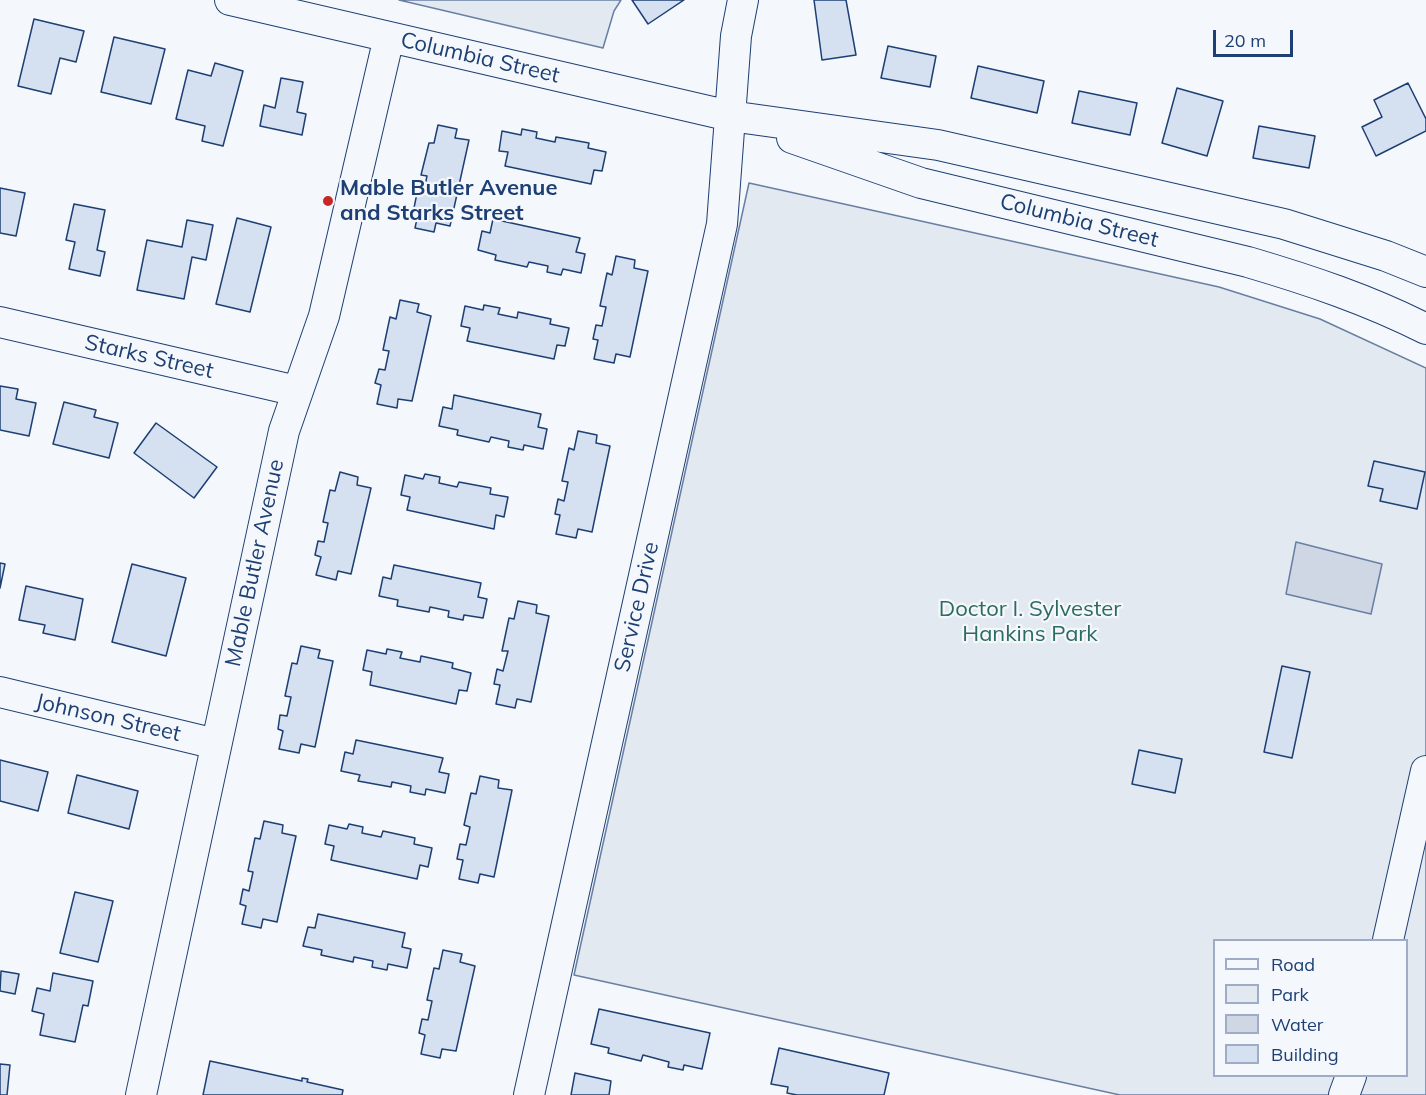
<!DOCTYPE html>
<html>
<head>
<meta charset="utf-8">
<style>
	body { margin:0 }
	#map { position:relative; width:1426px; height:1095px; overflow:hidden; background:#f4f7fb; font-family:Mulish,sans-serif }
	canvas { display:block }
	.legend { position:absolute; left:1213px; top:939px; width:195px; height:138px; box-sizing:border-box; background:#f4f7fb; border:2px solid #9eadc5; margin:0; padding:8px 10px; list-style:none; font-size:18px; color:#1d3f73 }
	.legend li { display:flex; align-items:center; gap:12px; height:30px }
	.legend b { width:30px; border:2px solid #9eadc5 }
	.scale { position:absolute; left:1213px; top:30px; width:80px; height:27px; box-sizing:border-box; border:3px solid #1d3f73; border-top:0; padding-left:8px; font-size:18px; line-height:21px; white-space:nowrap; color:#1d3f73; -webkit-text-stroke:4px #f4f7fb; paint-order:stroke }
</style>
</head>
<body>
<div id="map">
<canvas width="1426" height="1095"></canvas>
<ul class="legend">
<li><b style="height:8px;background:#f4f7fb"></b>Road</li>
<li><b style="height:16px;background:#e3e9f0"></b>Park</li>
<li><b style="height:16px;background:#cfd7e4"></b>Water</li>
<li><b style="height:16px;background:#d5e0f0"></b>Building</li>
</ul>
<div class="scale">20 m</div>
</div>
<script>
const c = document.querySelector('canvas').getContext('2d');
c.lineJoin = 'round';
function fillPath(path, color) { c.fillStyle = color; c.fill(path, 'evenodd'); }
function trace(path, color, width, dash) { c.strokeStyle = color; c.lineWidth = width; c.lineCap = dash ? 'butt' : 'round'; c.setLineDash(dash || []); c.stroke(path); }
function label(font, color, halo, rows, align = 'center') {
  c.font = font + ' Mulish,sans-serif'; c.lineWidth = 4.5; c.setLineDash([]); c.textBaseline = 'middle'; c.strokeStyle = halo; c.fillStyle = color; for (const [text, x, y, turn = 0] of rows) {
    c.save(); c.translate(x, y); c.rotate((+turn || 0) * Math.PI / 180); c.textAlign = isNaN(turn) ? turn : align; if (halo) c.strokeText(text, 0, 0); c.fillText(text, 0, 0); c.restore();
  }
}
const green = new Path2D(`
	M399,0H621L614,11L603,48Z
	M749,183L1219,287L1320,319L1426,368V1095H1120L574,975ZM1214,940H1406V1076H1214Z`);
fillPath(green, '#e3e9f0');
trace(green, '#687fa3', 1.5);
const water = new Path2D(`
	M1296,542L1382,564L1371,614L1286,594Z`);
fillPath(water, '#cfd7e4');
trace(water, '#687fa3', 1.5);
const building = new Path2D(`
	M632,0H684L648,24Z
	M814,0H846L856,55L822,60Z
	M34,19L84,31L76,62L60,58L51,94L18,86Z
	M114,37L165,49L151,104L101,92Z
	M888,46L936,56L930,87L881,78Z
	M215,63L243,71L223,146L202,141L205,126L176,119L188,70L211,76Z
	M978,66L1044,81L1037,113L971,98Z
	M281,78L303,82L297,112L306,114L302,135L260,126L264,105L275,108Z
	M1408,83L1426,119V131L1376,156L1362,127L1382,117L1374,100Z
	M1177,88L1223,101L1207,156L1162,143Z
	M1079,91L1137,103L1130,135L1072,123Z
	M438,125L457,129L455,138L469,140L450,226L436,223L434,232L415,228L419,209L414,208L417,193L423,195L427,176L421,175L429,143H434Z
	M1259,126L1315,136L1309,168L1253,158Z
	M522,129L537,132L536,138L555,142L556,137L589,143L588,148L606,152L602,171L594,170L591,184L505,166L508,152L499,151L502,131L521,135Z
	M0,188L25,193L16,236L0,233Z
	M74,204L105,210L97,250L105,252L100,276L69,269L75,242L66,240Z
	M237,218L271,227L250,312L216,304Z
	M493,219L580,238L576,252L585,254L581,273L563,269L561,275L547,272L548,266L529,262L527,267L495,260L496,255L478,250L482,231L490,233Z
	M187,220L213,225L206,260L192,257L184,299L137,290L147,240L182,247Z
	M616,256L635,260L634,268L648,271L630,357L616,354L614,363L594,359L598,340L593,339L596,325L602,326L606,307L600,306L607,273L612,275Z
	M400,300L419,304L417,312L431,316L412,401L398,399L397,408L377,404L381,385L375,383L379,369L385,370L389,351L383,350L390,317L396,319Z
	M484,305L500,308L498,314L517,318L518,312L551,319L550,324L569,328L565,346L557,345L554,359L467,341L470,328L461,326L465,306L483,310Z
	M0,386L18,389L16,399L36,403L29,436L0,430Z
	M454,395L541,414L538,427L547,429L543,449L524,445L523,450L508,447L509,441L491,437L489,442L457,435L458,430L439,426L443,407L452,409Z
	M64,402L96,410L94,417L118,423L109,458L53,444Z
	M156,423L217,467L194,498L134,453Z
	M578,431L597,435L596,443L610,446L592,532L578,529L576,538L556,534L560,515L555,514L558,499L564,501L568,482L562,481L569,448L574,450Z
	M1374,461L1425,472L1417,509L1380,501L1383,489L1368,486Z
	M340,472L358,477L357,485L371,488L351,574L338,571L336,580L316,575L321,557L315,555L318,541L324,542L328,523L323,522L330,490L335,491Z
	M425,474L440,477L439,483L457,487L459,482L491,488L490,494L508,497L504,517L496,515L494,529L407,510L410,497L401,495L405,475L423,479Z
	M0,563L5,564L0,588Z
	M132,564L186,578L166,656L112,642Z
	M394,565L481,583L478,597L487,599L483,618L464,615L463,620L448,617L449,611L430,607L429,612L397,606L398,600L379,596L383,577L391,579Z
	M26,586L83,599L75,640L43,633L45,625L19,620Z
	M518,601L537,605L536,613L549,616L531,702L517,699L515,708L496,704L500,685L494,684L497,669L503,671L508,651H502L509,618L514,619Z
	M301,646L320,650L318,658L333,661L315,747L301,744L299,753L279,749L283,731L278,729L280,715L287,716L291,697L285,696L292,663L297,664Z
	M387,649L402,652L400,658L420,662L421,656L453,663L452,668L471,673L467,691L459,690L456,704L370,685L372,672L363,670L367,650L386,654Z
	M1282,666L1310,672L1292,758L1264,752Z
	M356,740L443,758L439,772L449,774L445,793L426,789L425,795L410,792L411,786L392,782L391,787L358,781L360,775L341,771L345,752L353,754Z
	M1139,750L1182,759L1175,793L1132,784Z
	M0,760L48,772L38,811L0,801Z
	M77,775L138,791L129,829L68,813Z
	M480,776L499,780L498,788L512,790L494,877L480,874L478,883L459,879L463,860L457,859L460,844L466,845L470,827L464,825L471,793L476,794Z
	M264,821L283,825L282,833L296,836L277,922L263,919L261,928L242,924L246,906L240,904L243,889L249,891L253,872L248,871L255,838L260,839Z
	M349,824L363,827L362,833L381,837L383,831L415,838L414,844L432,848L428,867L420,865L417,879L331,860L334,846L325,844L329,825L347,829Z
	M75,892L113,901L98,962L60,953Z
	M318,914L405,933L402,947L411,949L407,968L388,964L387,970L372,967L373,961L354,957L353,962L321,955L322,950L303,946L308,927L315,928Z
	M443,950L462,954L460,962L475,966L456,1051L442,1049L440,1058L421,1054L425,1035L419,1033L422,1019L428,1020L432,1001L427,1000L434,968L439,969Z
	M1,971L19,974L15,994L0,991Z
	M53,973L93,981L88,1006L83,1005L75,1042L40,1035L44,1014L32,1011L37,988L50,991Z
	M599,1009L710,1033L702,1069L684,1065L683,1070L668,1067L669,1062L643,1055L641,1061L608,1053L609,1048L591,1044Z
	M779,1048L889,1073L884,1095H797L787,1093L788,1087L771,1084Z
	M210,1061L302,1081V1078L308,1079L307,1082L343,1090L342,1095H203Z
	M0,1064L10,1065L7,1095H0Z
	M575,1073L611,1081L609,1095H571Z`);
fillPath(building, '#d5e0f0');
trace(building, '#1d3f73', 1.5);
const minor = new Path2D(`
	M230,0L730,116L938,145L1284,224L1386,256L1426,272
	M792,138L921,183L1248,262C1309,280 1369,300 1426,329
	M0,322L297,391
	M0,692L216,744
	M1388,940L1426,771
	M141,1095L284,431L324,316L389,37
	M529,1095L722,224L736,36L743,0
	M1344,1095L1351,1076`);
trace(minor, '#1d3f73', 32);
trace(minor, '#f4f7fb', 30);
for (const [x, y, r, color] of [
	[328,201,6,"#c62828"]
]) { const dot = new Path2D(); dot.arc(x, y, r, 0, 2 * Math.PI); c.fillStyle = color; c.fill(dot); trace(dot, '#f4f7fb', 2); }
label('22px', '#1d3f73', '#f4f7fb', [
	["Columbia Street",480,58,13],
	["Columbia Street",1079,221,14],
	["Starks Street",149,357,13],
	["Mable Butler Avenue",255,563,-78],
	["Service Drive",637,607,-77],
	["Johnson Street",108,718,13]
]);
label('bold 22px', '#1d3f73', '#f4f7fb', [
	["Mable Butler Avenue",340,188],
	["and Starks Street",340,213]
], 'left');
label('22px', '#2c6c60', '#f4f7fb', [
	["Doctor I. Sylvester",1030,609],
	["Hankins Park",1030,634]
]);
</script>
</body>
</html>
